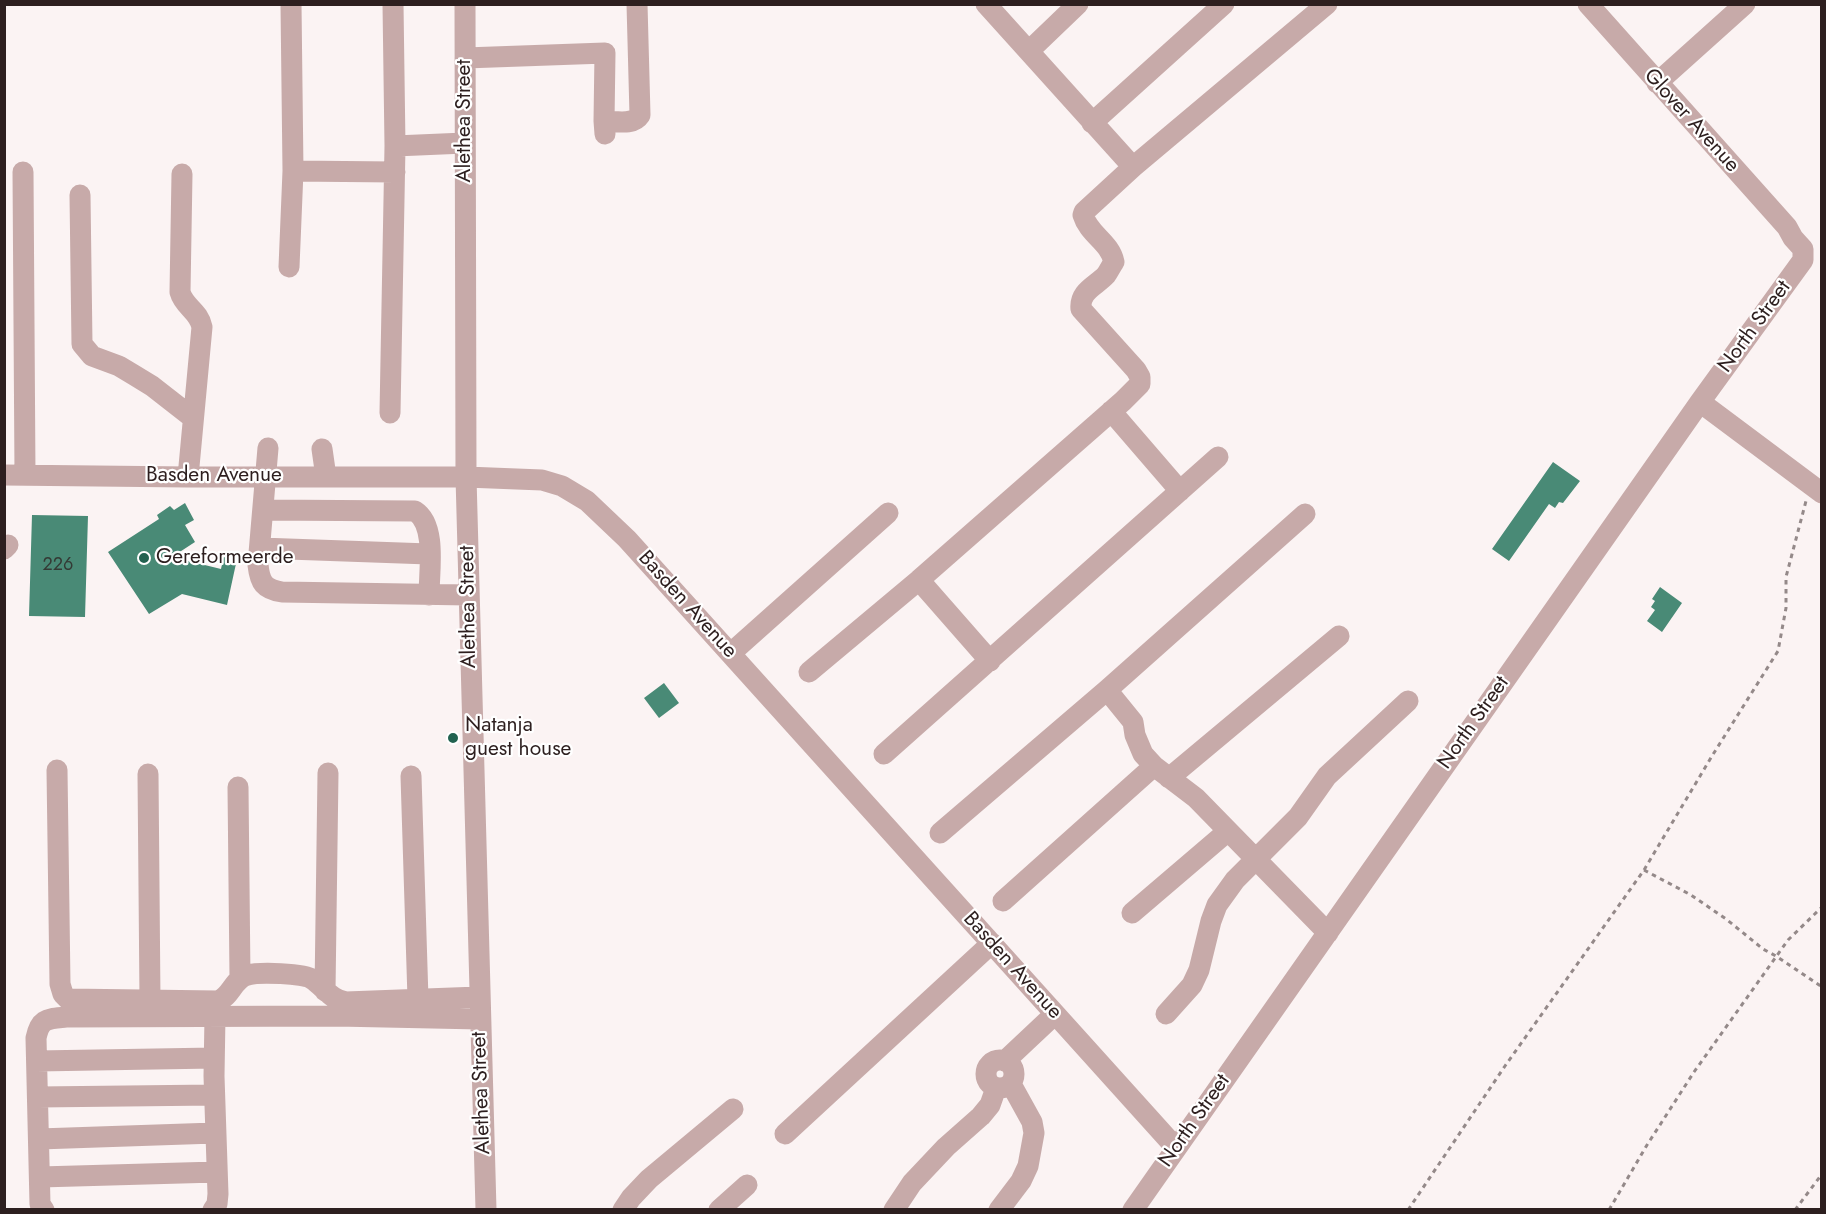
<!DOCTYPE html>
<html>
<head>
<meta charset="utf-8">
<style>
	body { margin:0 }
	#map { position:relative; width:1826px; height:1214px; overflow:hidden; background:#fbf3f3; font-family:Jost,sans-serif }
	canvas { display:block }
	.frame { position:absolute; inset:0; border:6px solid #2d1f1f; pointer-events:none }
</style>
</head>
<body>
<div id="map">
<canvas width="1826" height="1214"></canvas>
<div class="frame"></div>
</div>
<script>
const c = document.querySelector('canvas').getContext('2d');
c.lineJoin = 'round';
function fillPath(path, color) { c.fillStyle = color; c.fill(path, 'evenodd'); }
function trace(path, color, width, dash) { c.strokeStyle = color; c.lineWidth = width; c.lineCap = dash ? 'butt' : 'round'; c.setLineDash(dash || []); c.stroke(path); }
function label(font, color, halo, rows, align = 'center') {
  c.font = font + ' Jost,sans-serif'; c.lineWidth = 4.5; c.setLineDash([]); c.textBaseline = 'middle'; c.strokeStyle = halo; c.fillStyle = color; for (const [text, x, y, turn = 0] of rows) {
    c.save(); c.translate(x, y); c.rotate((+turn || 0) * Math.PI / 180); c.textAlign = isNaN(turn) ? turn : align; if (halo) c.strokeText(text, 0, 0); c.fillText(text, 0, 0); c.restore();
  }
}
fillPath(new Path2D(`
	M1553,462L1580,481L1563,503L1559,502L1555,508L1549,504L1509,561L1492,549Z
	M185,503L194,520L185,525L195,542L172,557L221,569L224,555L237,559L227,605L182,594L149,614L108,552L159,519L157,515L170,506L174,510Z
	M32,515L88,516L85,617L29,616Z
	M1660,587L1682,603L1662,632L1647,621L1655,610L1651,607L1655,601L1652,599Z
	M664,683L679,703L659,718L644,698Z`), '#498a76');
trace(new Path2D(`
	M1644,870L1691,895L1726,919L1763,949L1776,956L1822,987
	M1408,1210L1505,1066L1644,870L1712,756L1778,651L1786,608V577L1806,501
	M1609,1210L1647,1145L1694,1072L1788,940L1822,907
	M1795,1210L1822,1174`), '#948989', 3, [4.5, 4.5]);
trace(new Path2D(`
	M465,4L466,477L486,1210
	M986,4L1133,167
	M1029,51L1078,4
	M465,58L605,53L604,121
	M1657,83L1745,4
	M1092,123L1224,4
	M605,134L604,121C616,121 633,126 640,115L637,4
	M395,146L465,143
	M293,171L395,172
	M23,172L25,475
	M182,174L180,292C184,307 199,311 202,327L188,477
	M80,195L82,344L92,356L119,366L134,375L152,386L193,418
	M289,267L293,171L291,4
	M1700,402L1822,493
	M1111,411L1180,491
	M390,413L395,146L393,4
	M268,448L258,565C260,583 264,589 282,592L469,595
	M322,449L326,477
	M4,475L188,477H466L542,480L562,486L587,501L627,539L1176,1148
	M263,510L415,511C437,525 429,572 429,595
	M260,548L429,554
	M4,549L8,545
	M919,580L990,661
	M731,653L888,513
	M809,672L919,580L1123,401L1140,384V377L1136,370L1081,309C1079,291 1096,286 1106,275C1109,271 1111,266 1114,262C1110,242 1089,235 1083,215L1084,212L1133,167L1327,4
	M1107,690L1133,722L1135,735L1143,754L1154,766L1196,798L1328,933
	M884,754L1218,457
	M57,770L60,984L63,994L68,999L217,1001C231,998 233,978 248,975C258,972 304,973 312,979C324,987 331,1000 346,1002L479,997
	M148,774L150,1000
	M411,776L418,999
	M1169,778L1339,636
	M238,787L240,978
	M940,833L1107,690L1305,514
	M1003,901L1154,766
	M1132,913L1228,831
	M325,991L328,773
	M1166,1014L1192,985L1199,970L1211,921L1217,905L1235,880L1298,817L1327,776L1408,701
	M986 1074a14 14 0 1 1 28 0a14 14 0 1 1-28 0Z
	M37,1061L214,1058
	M1005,1061L1055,1014
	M38,1097L214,1095
	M785,1134L992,943
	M39,1139L215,1133
	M40,1177L217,1172
	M44,1210L40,1204L36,1038C40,1018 47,1019 66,1017L337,1016L480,1019
	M213,1210L217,1204L218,1194L214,1076L215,1016
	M623,1210L631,1198L649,1179L733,1109
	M719,1210L747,1185
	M894,1210L912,1183L946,1147L981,1116L990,1105L996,1088
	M999,1210L1021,1181L1028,1166L1034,1133L1032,1122L1011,1084
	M1133,1210L1700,402L1803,260V249L1793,238L1787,227L1588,4`), '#c7aaa9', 21);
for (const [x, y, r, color] of [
	[144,558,6,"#226250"],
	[453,738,6,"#226250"]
]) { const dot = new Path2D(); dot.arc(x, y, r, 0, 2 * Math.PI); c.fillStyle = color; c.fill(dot); trace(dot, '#fff', 2); }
label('18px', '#343a35', null, [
	["226",58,566]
]);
label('21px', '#2d1f1f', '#fff', [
	["Alethea Street",465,121,-90],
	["Glover Avenue",1691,121,48],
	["North Street",1755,327,-54],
	["Basden Avenue",214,476],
	["Basden Avenue",687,605,48],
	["Alethea Street",469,607,-91],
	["North Street",1474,723,-55],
	["Basden Avenue",1012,966,48],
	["Alethea Street",482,1093,-92],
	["North Street",1195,1121,-55]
]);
label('21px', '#2d1f1f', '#fff', [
	["Gereformeerde",156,558],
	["Natanja",465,726],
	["guest house",465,750]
], 'left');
</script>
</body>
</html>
